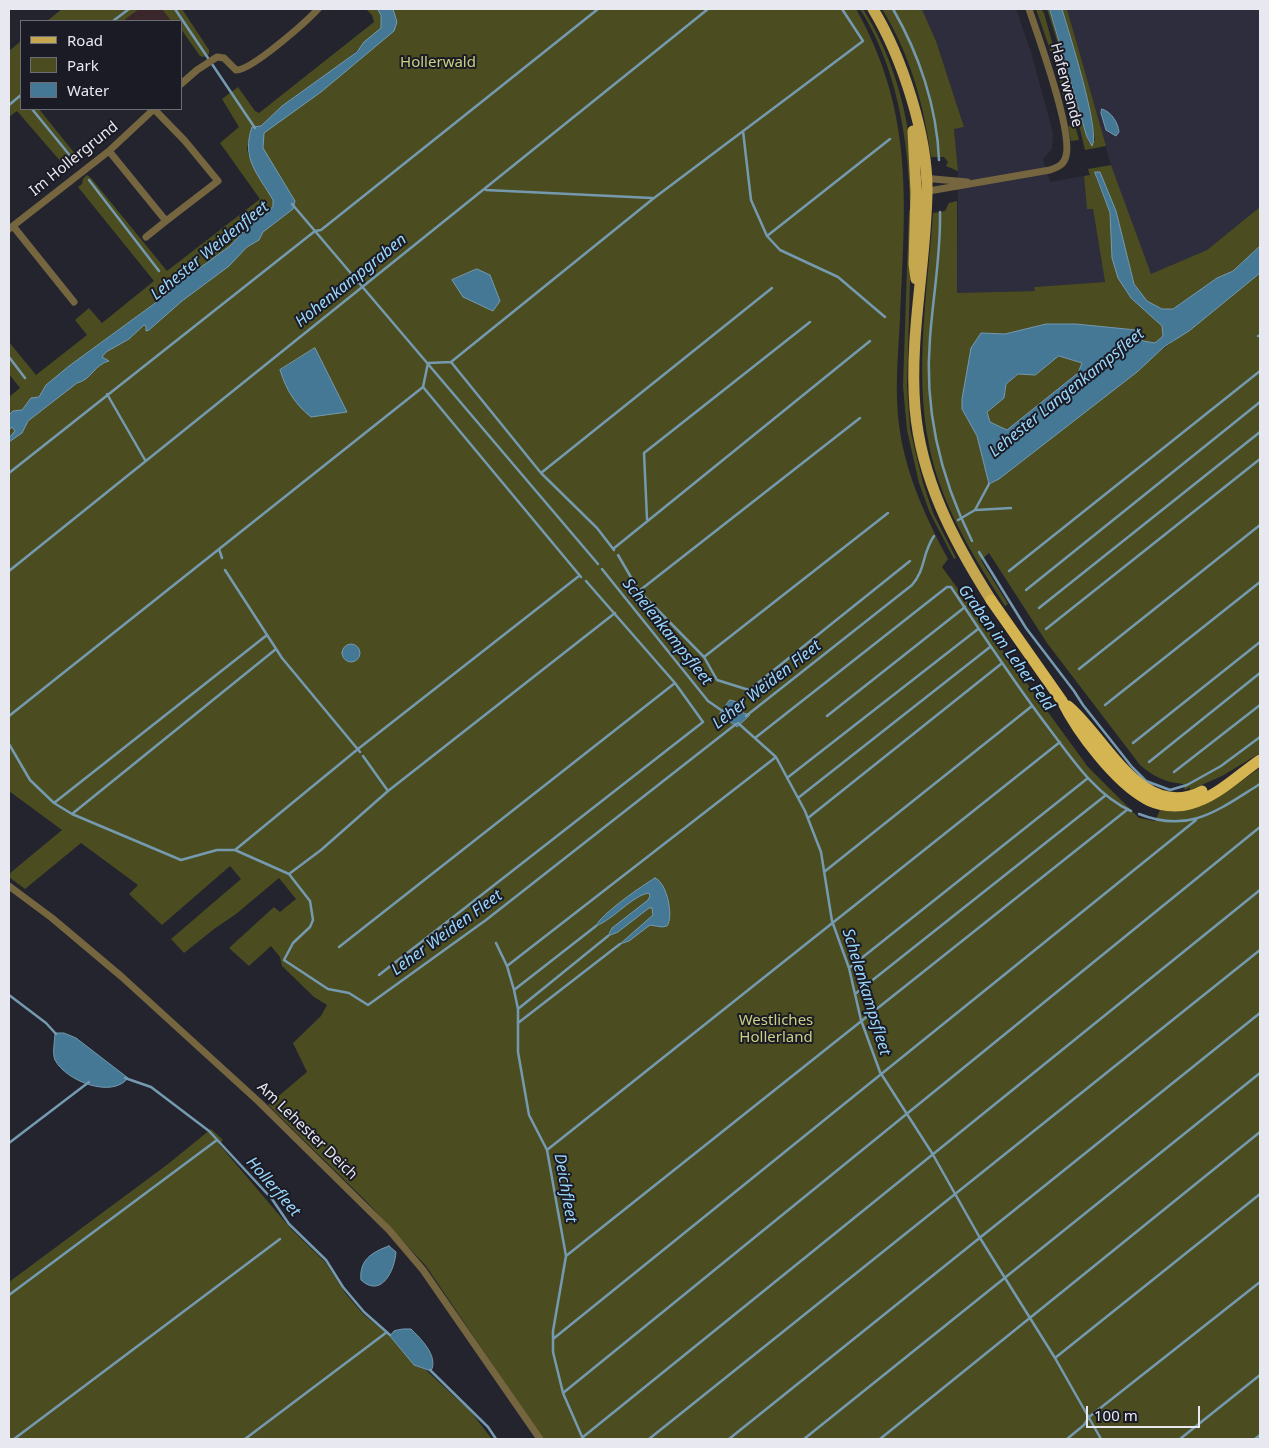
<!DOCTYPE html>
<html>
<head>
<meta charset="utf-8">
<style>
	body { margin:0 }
	#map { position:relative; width:1269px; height:1448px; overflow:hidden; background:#24242f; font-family:"Noto Sans",sans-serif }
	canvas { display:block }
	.frame { position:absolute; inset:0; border:10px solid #e8e8f0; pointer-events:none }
	.legend { position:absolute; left:20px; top:20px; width:162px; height:90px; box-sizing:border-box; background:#1b1b25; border:1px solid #6d6d76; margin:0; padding:6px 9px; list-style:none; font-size:15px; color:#e8e8f0 }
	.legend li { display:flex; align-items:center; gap:10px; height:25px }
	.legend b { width:25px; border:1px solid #6d6d76 }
	.scale { position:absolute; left:1086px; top:1406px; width:114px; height:22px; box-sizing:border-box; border:2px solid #e8e8f0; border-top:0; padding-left:6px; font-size:15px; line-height:18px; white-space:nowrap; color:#e8e8f0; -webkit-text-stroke:4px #1b1b25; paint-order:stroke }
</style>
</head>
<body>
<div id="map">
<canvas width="1269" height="1448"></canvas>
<div class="frame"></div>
<ul class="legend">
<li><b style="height:6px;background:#c5a750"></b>Road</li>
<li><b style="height:14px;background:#4b4d20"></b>Park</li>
<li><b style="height:14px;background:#447895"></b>Water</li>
</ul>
<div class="scale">100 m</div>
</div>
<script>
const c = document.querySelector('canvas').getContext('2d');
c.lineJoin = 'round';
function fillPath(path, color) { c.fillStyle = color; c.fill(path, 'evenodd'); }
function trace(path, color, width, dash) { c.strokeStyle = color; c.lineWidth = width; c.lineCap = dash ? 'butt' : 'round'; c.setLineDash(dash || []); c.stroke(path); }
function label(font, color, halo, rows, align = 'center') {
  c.font = font + ' "Noto Sans",sans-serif'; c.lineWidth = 4; c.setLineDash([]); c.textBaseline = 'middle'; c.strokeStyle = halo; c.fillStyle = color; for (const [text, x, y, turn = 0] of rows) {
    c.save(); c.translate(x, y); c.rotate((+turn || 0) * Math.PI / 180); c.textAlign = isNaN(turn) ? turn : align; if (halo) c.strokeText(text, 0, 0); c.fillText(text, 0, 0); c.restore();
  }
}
fillPath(new Path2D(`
	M921,9H1016L1031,52L1053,133L1052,149L1043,159L1050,182L1084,176L1087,209H1093L1105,282L1035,287V291L957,293L958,171L954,128L964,127L936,41Z
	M1067,9H1260V207L1207,250L1151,275L1112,169Z`), '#2e2d3e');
fillPath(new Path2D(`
	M139,9H162L171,21H123Z`), '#3a272b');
fillPath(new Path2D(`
	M62,9H139L123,21H47Z
	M162,9H182L209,50V54L204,57L200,56L181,29V21H171Z
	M366,9L379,10L382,23L381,28L348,59L385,30V9H856C915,114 905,204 900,319C898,356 894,395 900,432C907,477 927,520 948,559L942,567L1088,767L1139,818L1155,821L1160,810C1200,816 1229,789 1260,768V1439H543L426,1266L365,1200L268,1105L307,1072L293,1043L321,1016L327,1005L314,997L282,966L280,957L271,946L249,966L229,948L274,907L280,912L296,899L279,878L236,914L214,929L184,953L171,939L241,879L230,866L162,925L129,894L138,885L81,843L25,889L9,877V874L62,830L9,791V427L289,205L253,156L257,132L346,60L282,106L261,126L252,127L247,149L249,156L273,200V206L266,214L255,219L230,246L190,275L180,279L169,293L69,366L46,385L40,397L27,403L22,410L13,411L9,415V397L20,388L9,374V342L36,375L87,335L75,320L89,308L102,323L154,281L78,187L82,184L83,179L87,175L91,178L167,271L260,199L220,143L239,127L222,99L238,87L255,111L259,113L374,22L372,15Z
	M860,9H863C888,48 905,99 910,146C912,165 911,184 912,203H910C908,136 896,66 860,9Z
	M882,9H921L923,12L936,41L964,127L954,129L958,171L946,166L948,162L944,157H931C924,105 910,54 882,9Z
	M1036,9H1041L1044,13L1079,140L1071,141L1068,127L1071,125L1056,67Z
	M1047,9H1050L1089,143L1095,140L1080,71L1062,9H1067L1106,146L1085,150L1065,66Z
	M21,41V109H39L80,160L68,170L17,111L9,117V51Z
	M1111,165L1151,274L1207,250L1260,207V246L1233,271L1217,278L1173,309H1162L1147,301L1134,284L1116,211L1100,172L1096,178L1110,213L1111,232L1124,288L1131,298L1162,326L1163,336L1155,343L1143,341L1136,330L1076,324H1046L1005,334L981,333L962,409L977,436L990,484L1260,273V753L1222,776L1190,790V787L1185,790L1183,784C1165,782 1154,777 1140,765L1047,643L989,553L981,560L1008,604L1005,606C973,556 940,503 929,445C914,370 928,288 933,213L945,211L949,203L957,201V293L1035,291L1034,287L1105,282L1093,209H1087L1084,176L1090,175L1088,169Z
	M909,210H912L907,386L910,429L923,483L933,513L956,558L954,559L930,513L919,483L907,430L903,386Z
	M1059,356L1082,363L1078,373L1007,431L990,422L987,412L1004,398L1006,384L1018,374L1035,375Z
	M211,1129L223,1140L219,1144L291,1229L325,1262L346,1294L364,1315L390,1336L414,1365L426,1370L471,1412L492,1439H9V1282L168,1164Z`), '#4b4d20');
const water = new Path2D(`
	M378,9H393L397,22L394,31L321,92L264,133L263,148L295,201L293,209L263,232L259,240L247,247L229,266L182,301L149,330L146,331V326L144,325L129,339L106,352L102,357L109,361C95,364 91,380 77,383L28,421L22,433L9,442V438L15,431L12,427L9,430V415L13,411L22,410L31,398L39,397L46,385L69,366L169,293L173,283L190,275L230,246L255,219L267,214L273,206V200C258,174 241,159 252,127L261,126L282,106L357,52L364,42L381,28V16Z
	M1050,9H1062C1068,30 1101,132 1092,146L1087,137Z
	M1102,109C1112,112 1118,123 1119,132L1116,136L1106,130L1101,113Z
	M1095,172H1100L1116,211L1134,284L1147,301L1162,309H1173L1217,278L1233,271L1260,246V273L1189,331L1165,346L1137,372L999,479L989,484L977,436L962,409V399L971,348L981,333L1005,334L1046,324H1076L1136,330L1143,341L1155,343L1163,336L1162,326L1131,298L1118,278L1112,258L1110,213ZM1059,356L1082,363L1078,373L1007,430L990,422L987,412L1004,398L1006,384L1018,374L1035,375Z
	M477,269L490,275L500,301L493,311L463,297L452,280Z
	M315,348L347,412L311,417C294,403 287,391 280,370Z
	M342 653a9 9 0 1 1 18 0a9 9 0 1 1-18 0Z
	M730,700L741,703L743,713L750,715L737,727L720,714Z
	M655,878C667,882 674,917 667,926L662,927L650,925L629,941L620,944L653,915L652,908H649L618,932L608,936L612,928L648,900L650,896L649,893C633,895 614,919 596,926C601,914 643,885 655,878Z
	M55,1033H64L76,1038L128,1078C112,1099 66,1081 55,1060C52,1053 55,1040 55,1033Z
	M389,1246L396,1252C395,1269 382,1299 361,1280C359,1260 372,1252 389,1246Z
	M403,1329H411C420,1338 439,1356 431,1371L414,1365L390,1336L394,1331Z`);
fillPath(water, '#447895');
trace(water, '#759ab0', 1);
trace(new Path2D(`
	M175,9L255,128
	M893,9C919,54 937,107 939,160
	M113,21L129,9
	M9,105L21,95
	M32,109L76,163
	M743,131L751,200L767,236L780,250L838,277L885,317
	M89,180L159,271
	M486,190L652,198
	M292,204L598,564
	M940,212C941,254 933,296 930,338C924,409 940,477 972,541
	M767,236L890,139
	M1258,336L1260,335
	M9,357L25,378
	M451,362L541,473L597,528L614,550
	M423,387L581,577
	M107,394L145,460
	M9,473L315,231L321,230L598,9
	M541,473L772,288
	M976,510L1011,508
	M647,519L644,453L810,322
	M958,520L975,510L989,484
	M219,549L222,558
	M613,549L870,341
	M979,552L1026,628L1074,691L1083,705L1132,767L1146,781L1170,790L1187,785L1221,766L1260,737
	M618,555L639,591L704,657L717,680L749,690L910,561
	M602,569L708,701L724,712
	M225,570L282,658L360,752
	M9,571L708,9
	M1009,571L1260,371
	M1026,590L1260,402
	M639,591L860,418
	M1039,608L1260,432
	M1046,629L1260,459
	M704,657L888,513
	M1079,669L1260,525
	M1105,705L1260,582
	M9,716L423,387L428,363L451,362L654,198L863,41L842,9
	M746,716L912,585C926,569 922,553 934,536
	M827,716L965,607
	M738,723L776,757L805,811L821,852L832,921L849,968L861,1020L880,1072L932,1153L980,1238L1055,1358L1101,1439
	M755,738L947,587H951C983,635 1015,684 1051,731C1073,760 1096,795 1131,811
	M1133,743L1260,642
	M9,744L30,780L54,803L72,814L181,860L217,850H235L289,874L310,901L313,920L310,927L293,943L284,960L328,989L349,993L368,1005L486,920L736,724
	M363,756L388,791
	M1149,762L1260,673
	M1174,772L1260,705
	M787,778L978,629
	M798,798L990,647
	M54,803L267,635
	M72,814L276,649
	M1139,814C1190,834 1218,810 1260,784
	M808,818L1001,664
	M235,850L358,749L579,576
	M824,872L1032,706
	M289,874L321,850L388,791L615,613
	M496,943L507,966L514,990L518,1009V1052L529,1115L547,1150L566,1256L553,1331V1352L563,1393L583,1439
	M339,947L675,683
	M507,966L776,757
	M849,968L1088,778
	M379,975L703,722L675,683L586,581
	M514,990L596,926
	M855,994L1106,795
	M9,995L46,1023L56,1034
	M518,1009L608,936
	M518,1023L620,944
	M125,1078L151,1087L209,1131L272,1199L289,1224L326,1260L343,1287L364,1312L390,1335
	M9,1143L89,1082
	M547,1150L1060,742
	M566,1256L1128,809
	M9,1295L217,1140
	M553,1339L1196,820
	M1055,1358L1260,1194
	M430,1370L488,1427L496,1439
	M563,1393L1260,827
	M583,1437L1260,890
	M14,1439L280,1239
	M245,1439L387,1332
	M649,1439L1260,950
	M729,1439L1260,1013
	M804,1439L1260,1073
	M880,1439L1260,1132
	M1067,1439L1084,1425L1089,1417L1260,1282
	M1180,1439L1260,1375
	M1255,1439L1260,1435`), '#759ab0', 2.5);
trace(new Path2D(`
	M181,84L197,70L217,57L224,58L236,70C251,71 307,21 318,9
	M109,151L166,221L218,181L185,141L154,109
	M923,178L967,182
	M923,192L1050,170C1058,167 1064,165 1066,156C1073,132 1038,36 1029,9
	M13,226L74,302
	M9,229L109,151L154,109
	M146,237L166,221
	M9,886L52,918L122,977L258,1101L389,1230L423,1270L540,1439`), '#75663f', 7);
trace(new Path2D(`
	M873,9C902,57 928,136 927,192C926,264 909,336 915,408C921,479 953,540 991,600
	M913,131L916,192L914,264L916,279`), '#c5a750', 11);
trace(new Path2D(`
	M991,600L1062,701C1078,733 1115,782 1146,799C1158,806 1176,808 1190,804C1217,797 1238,775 1260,760
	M1068,706C1105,736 1142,823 1202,791`), '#d5b452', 11);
label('15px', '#ccd182', '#1b1b25', [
	["Hollerwald",438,63],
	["Westliches",776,1021],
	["Hollerland",776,1038]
]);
label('15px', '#e8e8f0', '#1b1b25', [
	["Haferwende",1066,85,75],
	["Im Hollergrund",74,159,-39],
	["Am Lehester Deich",307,1131,44]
]);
label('italic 16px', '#99d7fc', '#1b1b25', [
	["Lehester Weidenfleet",210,251,-39],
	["Hohenkampgraben",351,281,-39],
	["Lehester Langenkampsfleet",1067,393,-39],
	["Schelenkampsfleet",667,632,51],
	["Graben im Leher Feld",1006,648,54],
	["Leher Weiden Fleet",767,685,-38],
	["Leher Weiden Fleet",447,933,-36],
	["Schelenkampsfleet",866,992,73],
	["Hollerfleet",273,1187,49],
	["Deichfleet",565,1188,80]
]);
</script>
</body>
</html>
